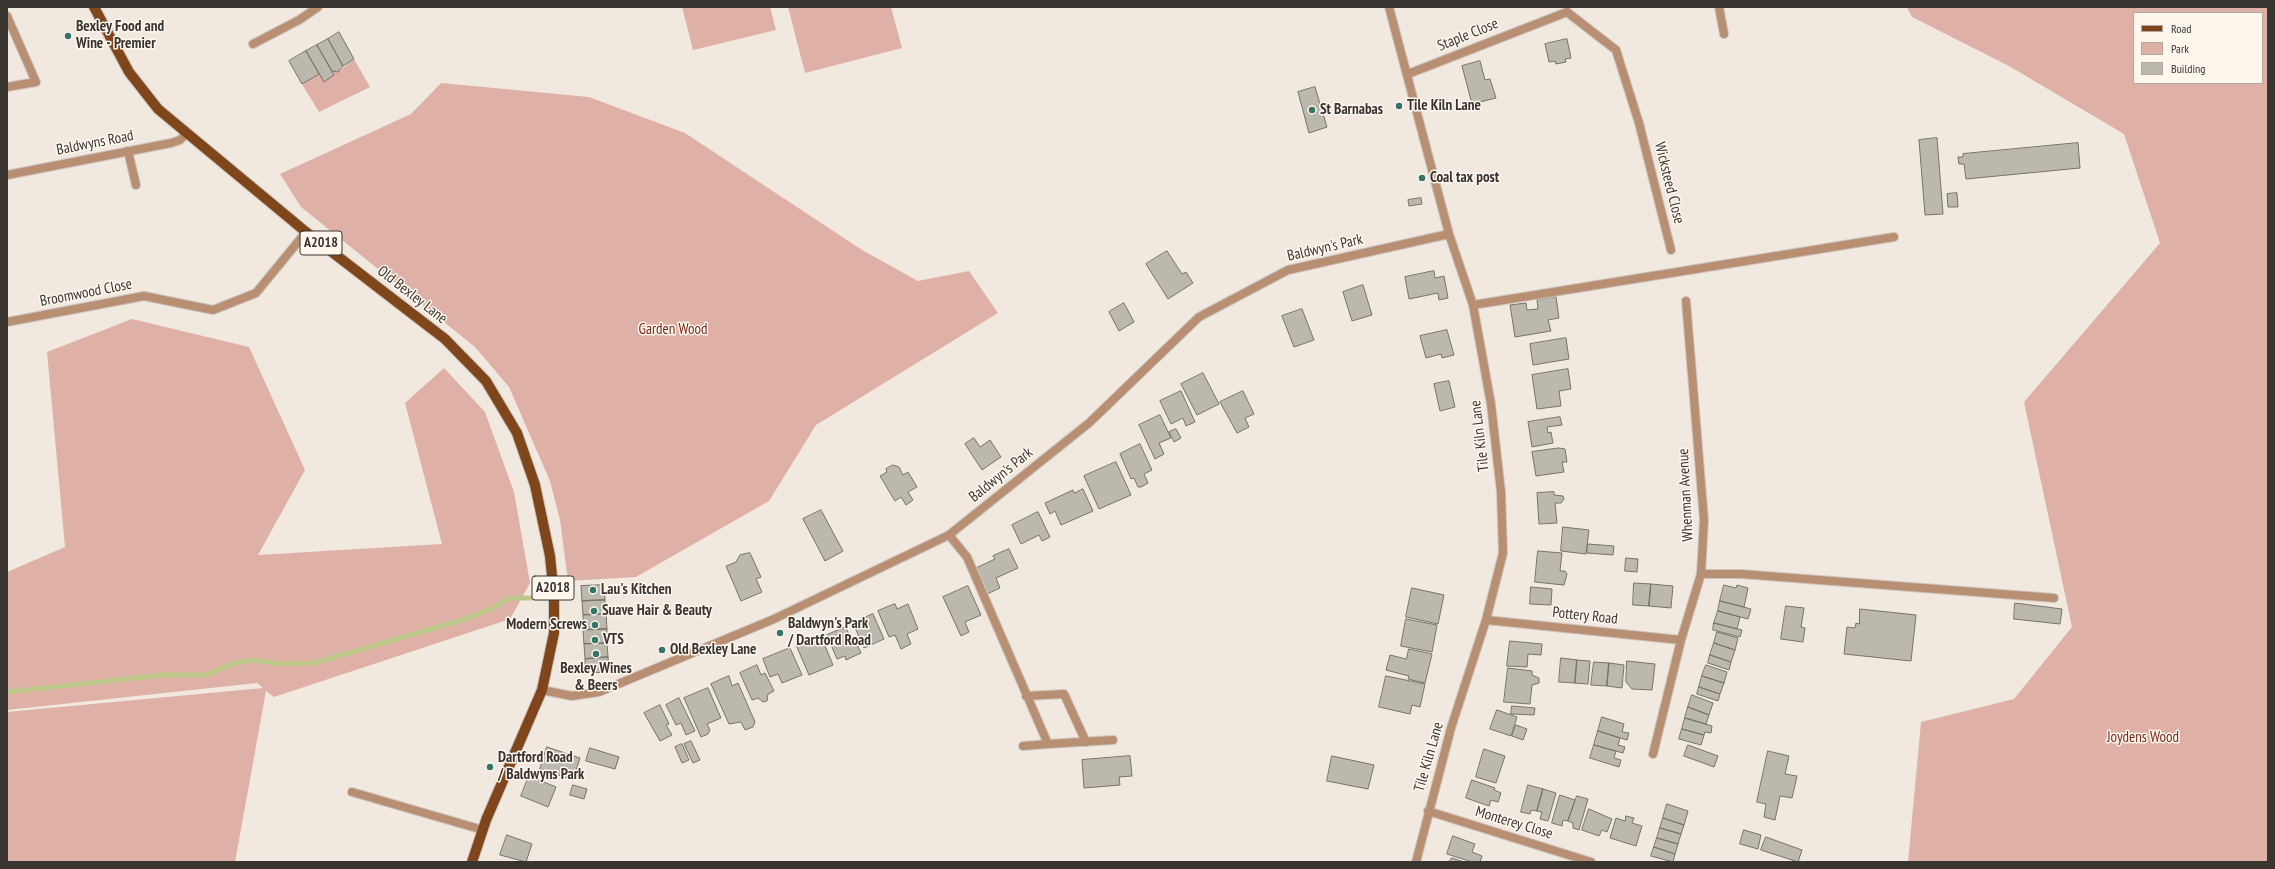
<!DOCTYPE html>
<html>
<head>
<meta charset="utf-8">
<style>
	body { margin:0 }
	#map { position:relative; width:2275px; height:869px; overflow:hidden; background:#f1e9e0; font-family:"PT Sans Narrow",sans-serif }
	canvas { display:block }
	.frame { position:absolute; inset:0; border:8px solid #383531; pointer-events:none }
	.legend { position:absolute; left:2133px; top:12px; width:130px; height:72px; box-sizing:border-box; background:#fff7ed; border:1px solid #afa9a2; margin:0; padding:5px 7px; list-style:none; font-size:12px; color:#383531 }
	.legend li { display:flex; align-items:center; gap:8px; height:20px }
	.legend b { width:20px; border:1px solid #afa9a2 }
</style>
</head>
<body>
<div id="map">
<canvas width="2275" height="869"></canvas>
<div class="frame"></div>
<ul class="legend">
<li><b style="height:5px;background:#7f461c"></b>Road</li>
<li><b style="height:11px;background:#dfb0a5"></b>Park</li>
<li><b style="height:11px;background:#bbb8ad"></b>Building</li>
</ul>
</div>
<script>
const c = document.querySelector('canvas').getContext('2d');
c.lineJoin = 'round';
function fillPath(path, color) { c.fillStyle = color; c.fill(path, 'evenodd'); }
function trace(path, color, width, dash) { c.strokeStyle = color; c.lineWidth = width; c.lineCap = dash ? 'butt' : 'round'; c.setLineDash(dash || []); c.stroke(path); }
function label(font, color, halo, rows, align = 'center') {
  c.font = font + ' "PT Sans Narrow",sans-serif'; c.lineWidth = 3; c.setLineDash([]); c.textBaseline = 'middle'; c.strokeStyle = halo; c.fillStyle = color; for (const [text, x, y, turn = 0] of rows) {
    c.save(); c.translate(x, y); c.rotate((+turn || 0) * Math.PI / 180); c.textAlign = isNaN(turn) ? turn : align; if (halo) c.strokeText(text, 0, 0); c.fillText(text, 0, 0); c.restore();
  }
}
fillPath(new Path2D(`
	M682,7H770L776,30L693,50Z
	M788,7H891L902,48L805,73Z
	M1907,7H2268V862H1908L1921,722L2014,699L2072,627L2024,402L2160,243L2124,134L2009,66L1912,17ZM2134,13H2262V83H2134Z
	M354,59L370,87L319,112L302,84L319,74L324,81L334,75L332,71L338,72Z
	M441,83L589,97L685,133L862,250L918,281L969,271L998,313L816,425L769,501L636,577L568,581L560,520L550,481L509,387L475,347L301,207L280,174L411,114Z
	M132,319L249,347L305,470L258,555L442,544L405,403L444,368L485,412L514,492L530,583L510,619L274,697L266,691L235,862H7V712L263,688L257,683L7,710V572L65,547L47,352Z`), '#dfb0a5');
trace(new Path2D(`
	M7,692L163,675H207L231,664L251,660L282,664L314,663L462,620L491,609L510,598H540`), '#bdc78a', 5);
const building = new Path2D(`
	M339,32L354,59L343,66L328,39Z
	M328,39L343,66L338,72L332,71L317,45Z
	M1567,39L1571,58L1565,59L1566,62L1556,64L1555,61L1549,62L1545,44Z
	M317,45L334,75L324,82L306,51Z
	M306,51L319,74L302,84L289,61Z
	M1480,61L1485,80L1490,79L1496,98L1472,104L1462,66Z
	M1315,87L1327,127L1309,133L1298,92Z
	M1937,138L1943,214L1925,215L1919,140Z
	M2078,143L2080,168L1966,179L1964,164H1959L1958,157H1963V154Z
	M1957,193L1958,207H1948L1947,194Z
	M1421,198L1422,204L1409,206L1408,200Z
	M1167,251L1182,274L1186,272L1193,283L1168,299L1146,264Z
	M1434,271L1435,278L1444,276L1448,298L1439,300L1438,293L1409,299L1405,277Z
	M1363,285L1372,315L1352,321L1343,292Z
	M1556,297L1559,318L1548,320L1551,331L1515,337L1510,305L1526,303L1527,310L1538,309L1537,300Z
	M1124,303L1134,322L1119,331L1109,312Z
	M1302,309L1314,340L1294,347L1282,316Z
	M1447,330L1454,355L1442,358L1441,354L1426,358L1420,336Z
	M1566,338L1569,359L1533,365L1530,344Z
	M1568,369L1571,389L1559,391L1561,406L1537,409L1532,375Z
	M1203,373L1219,404L1197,415L1181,384Z
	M1449,381L1455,407L1440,411L1434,384Z
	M1181,391L1195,422L1186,426L1183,418L1171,424L1160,401Z
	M1243,391L1254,414L1245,418L1249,427L1237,433L1220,402Z
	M1160,415L1171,438L1159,443L1164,454L1155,459L1139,425Z
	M1560,417L1562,425L1547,427L1548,433L1551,432L1553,443L1532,447L1528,422Z
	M1176,429L1181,438L1174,442L1169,432Z
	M974,438L980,447L990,440L1001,457L982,470L965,444Z
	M1140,444L1152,470L1144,474L1148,483L1141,487H1138L1134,478L1131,479L1120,454Z
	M1559,448L1565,449L1567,462H1562L1564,472L1536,476L1532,452Z
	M1116,462L1131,495L1099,509L1084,476Z
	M893,465L899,467L903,475L908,472L917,487L908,492L913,500L906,505L901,497L895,501L880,476L887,472L886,469Z
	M1083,489L1093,511L1061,525L1055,511L1050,514L1045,503L1073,490L1074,493Z
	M1554,492V495L1563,496L1564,499L1561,503H1555L1557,523L1539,524L1537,493Z
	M821,510L843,551L825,561L803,519Z
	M1038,512L1050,537L1042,541L1039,535L1021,544L1012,525Z
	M1563,527L1589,530L1586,554L1561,551Z
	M1588,544L1614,546L1613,555L1587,553Z
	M1009,549L1018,568L996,578L1000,588L987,594L976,568L995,559L993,556Z
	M1538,551L1562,553L1560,571H1565L1567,574L1564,585L1535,582Z
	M750,553L761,577L756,579L762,592L741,601L726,566L736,562L740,555Z
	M1626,558L1638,559L1637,572L1625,571Z
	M1634,583L1651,584L1649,606L1633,605Z
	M1651,584L1673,586L1671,608L1649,606Z
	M604,585L605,600L582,601L581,586Z
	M1724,585L1736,588L1737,585L1748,588L1744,607L1720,601Z
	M968,586L981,615L965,622L969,632L961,636L943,597Z
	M1531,587L1552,589L1551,605L1530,604Z
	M1412,588L1444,595L1438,624L1406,617Z
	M605,600L606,614L583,615L582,601Z
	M1720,601L1751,609L1748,619L1718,611Z
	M2015,603L2062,609L2060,624L2014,619Z
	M895,604L897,609L908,604L918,629L907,634L911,644L901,649L895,635L889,637L878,611Z
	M1786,606L1804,608L1801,627L1805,628L1803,642L1781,639Z
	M1860,609L1916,615L1911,661L1844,654L1847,627L1855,628L1856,623L1859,624Z
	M1718,611L1740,617L1737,629L1714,623Z
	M606,614L607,629L583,630V615Z
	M873,614L884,639L864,648L853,623Z
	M1406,619L1437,625L1432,652L1401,646Z
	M1714,623L1742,630L1740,637L1713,630Z
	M846,627L852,643L856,642L861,653L846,660L845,656L837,659L827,635Z
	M607,629V643L584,644L583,630Z
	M1717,632L1738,638L1735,650L1714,643Z
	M821,636L833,665L809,675L796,645Z
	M1510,641L1542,644L1541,655L1528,654L1527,667L1507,666Z
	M607,643L608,657L585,659L584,644Z
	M1714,643L1735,650L1731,662L1710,655Z
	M790,648L802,675L782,683L778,674L770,677L763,659Z
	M1409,649L1432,654L1425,683L1408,679L1409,676L1386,670L1390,655L1406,659Z
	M1710,655L1731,662L1729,670L1708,663Z
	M608,657L609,672L585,673V659Z
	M1561,658L1577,660L1575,683L1559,682Z
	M1577,660L1590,661L1588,684L1575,683Z
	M1627,661L1655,664L1652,690L1632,689L1626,682Z
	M1594,662L1609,663L1607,686L1591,685Z
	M1609,663L1624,665L1622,688L1607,686Z
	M757,665L761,675L765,673L774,691L768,694L767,701L763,702L758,698L752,700L740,673Z
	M1706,665L1727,672L1724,683L1702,676Z
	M1508,668L1532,671V675L1539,678V683L1532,685L1530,704L1504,702Z
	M729,676L732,686L738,683L755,722L753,727L745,730L741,722L729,724L711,684Z
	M1386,676L1425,684L1420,707L1412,705L1410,714L1379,707Z
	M1702,676L1724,683L1720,694L1699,687Z
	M1699,687L1720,694L1718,701L1697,694Z
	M708,688L721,718L707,724L710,730L708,734L701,737L684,698Z
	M1692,695L1713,703L1709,715L1688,707Z
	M679,698L695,731L686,735L681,723L676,725L666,705Z
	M660,705L669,724L666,725L672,735L660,741L644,713Z
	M1512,706L1535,708L1534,715L1511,714Z
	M1688,707L1709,715L1706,724L1685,718Z
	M1497,710L1517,717L1511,736L1490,729Z
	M1602,717L1624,724L1622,732L1629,733L1627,740L1598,731Z
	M1685,718L1712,726L1711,733L1705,732L1704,735L1682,729Z
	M1516,725L1527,729L1523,740L1512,736Z
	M1682,729L1704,735L1701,745L1679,739Z
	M1598,731L1620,738L1618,745L1625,747L1623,753L1594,745Z
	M691,741L700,760L693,763L684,744Z
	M682,744L689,760L682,763L675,747Z
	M1594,745L1616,751L1614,758L1621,760L1619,767L1590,758Z
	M1688,745L1718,756L1714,767L1684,756Z
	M547,747L580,758L573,780L540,769Z
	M590,748L619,757L615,769L586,761Z
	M1484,749L1505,756L1496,783L1476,777Z
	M1768,751L1789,756L1785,774L1797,776L1792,798L1780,796L1775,820L1764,817L1766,804L1757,802Z
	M1130,756L1132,776L1119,777L1120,785L1084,788L1082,760Z
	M1332,756L1374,765L1368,789L1327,781Z
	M529,776L556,787L548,807L521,796Z
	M1472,780L1495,788L1494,790L1501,793L1498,802L1491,800L1489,806L1466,798Z
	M573,785L587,789L584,799L570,795Z
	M1528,785L1543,789L1537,811L1531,810L1530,814L1521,812Z
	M1543,789L1556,793L1548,821L1540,819L1542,812L1537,811Z
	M1560,795L1575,800L1568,821L1563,820L1562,826L1552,823Z
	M1577,796L1588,799L1579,830L1573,828V823L1568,821Z
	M1667,804L1688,811L1684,825L1663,818Z
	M1589,809L1612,819L1607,832L1602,830L1599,836L1582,830Z
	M1626,816L1634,818L1632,823L1642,826L1636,846L1610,838L1616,818L1625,821Z
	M1663,818L1684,825L1681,834L1660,828Z
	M1660,828L1681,834L1678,844L1657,838Z
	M1744,830L1761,835L1758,849L1740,844Z
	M507,835L532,844L526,862L500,855Z
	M1453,836L1475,844L1472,852L1482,856L1480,862H1472L1447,854Z
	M1766,837L1802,850L1798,862L1761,850Z
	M1657,838L1678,844L1675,854L1654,847Z
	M1654,847L1675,854L1673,862L1651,856Z
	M1452,858L1464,862H1449Z`);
fillPath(building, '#bbb8ad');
trace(building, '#767369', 1);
const lane = new Path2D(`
	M1719,7L1724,34
	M7,16L36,82L7,87
	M128,151L136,185
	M949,535L967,557L1048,744L1113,740
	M1701,574H1741L2054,598
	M1026,696L1064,694L1086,742
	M1023,746L1048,744
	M352,792L483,830`);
const street = new Path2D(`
	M1389,7L1449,234L1473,305L1491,404L1501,492L1503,553L1486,620L1451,728L1416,862
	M1567,12L1616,50L1639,123L1671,250
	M253,44L299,20L318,7
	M1408,74L1567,12
	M7,175L171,143L180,140L186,134
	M1473,305L1894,237
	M7,322L144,296L213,310L256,293L306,232
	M1486,620L1681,640
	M542,690L572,696L599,692L774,619L949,535L1089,423L1199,317L1288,270L1449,234
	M1653,754L1681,640L1701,574L1704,520L1686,301
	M1428,811L1591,862`);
const primary = new Path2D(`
	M94,7L129,72L158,109L306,232L445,339L486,381L517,433L535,485L550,556L554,596V633L542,690L486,820L472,862`);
trace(lane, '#ccc5bd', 10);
trace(street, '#ccc5bd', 10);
trace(primary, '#ccc5bd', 12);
trace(lane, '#b98f74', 8);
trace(street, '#b98f74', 8);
trace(primary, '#7f461c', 10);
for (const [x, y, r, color] of [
	[68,36,4,"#337668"],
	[1399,106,4,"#337668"],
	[1312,110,4,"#337668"],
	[1422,178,4,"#337668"],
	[593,590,4,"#337668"],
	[594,611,4,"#337668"],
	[595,625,4,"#337668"],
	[780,633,4,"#337668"],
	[595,640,4,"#337668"],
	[662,650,4,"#337668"],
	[596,654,4,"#337668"],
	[490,767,4,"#337668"]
]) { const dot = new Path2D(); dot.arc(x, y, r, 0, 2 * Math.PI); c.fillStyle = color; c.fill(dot); trace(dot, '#fff7ed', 1.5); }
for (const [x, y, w] of [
	[321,243,42],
	[553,588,42]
]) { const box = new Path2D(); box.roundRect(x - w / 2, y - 12, w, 24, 3); c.fillStyle = '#fff7ed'; c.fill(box); trace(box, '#383531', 1); }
label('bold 14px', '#383531', null, [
	["A2018",321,243],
	["A2018",553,588]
]);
label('bold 15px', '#383531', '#fff7ed', [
	["Bexley Food and",76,27],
	["Wine - Premier",76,44],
	["Tile Kiln Lane",1407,106],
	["St Barnabas",1320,110],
	["Coal tax post",1430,178],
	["Lau's Kitchen",601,590],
	["Suave Hair & Beauty",602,611],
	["Baldwyn's Park",788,624],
	["/ Dartford Road",788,641],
	["Modern Screws",587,625,"right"],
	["VTS",603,640],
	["Old Bexley Lane",670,650],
	["Bexley Wines",596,669,"center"],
	["& Beers",596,686,"center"],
	["Dartford Road",498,758],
	["/ Baldwyns Park",498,775]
], 'left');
label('15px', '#383531', '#fff7ed', [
	["Staple Close",1468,35,-22],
	["Baldwyns Road",95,143,-11],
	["Wicksteed Close",1669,183,76],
	["Baldwyn's Park",1325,248,-13],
	["Broomwood Close",86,293,-11],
	["Old Bexley Lane",412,295,38],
	["Tile Kiln Lane",1480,436,-97],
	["Baldwyn's Park",1001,475,-39],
	["Whenman Avenue",1686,495,-93],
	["Pottery Road",1585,616,6],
	["Tile Kiln Lane",1429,757,-74],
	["Monterey Close",1514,823,17]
]);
label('15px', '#76291a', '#fff7ed', [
	["Garden Wood",673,330],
	["Joydens Wood",2143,738]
]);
</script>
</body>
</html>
